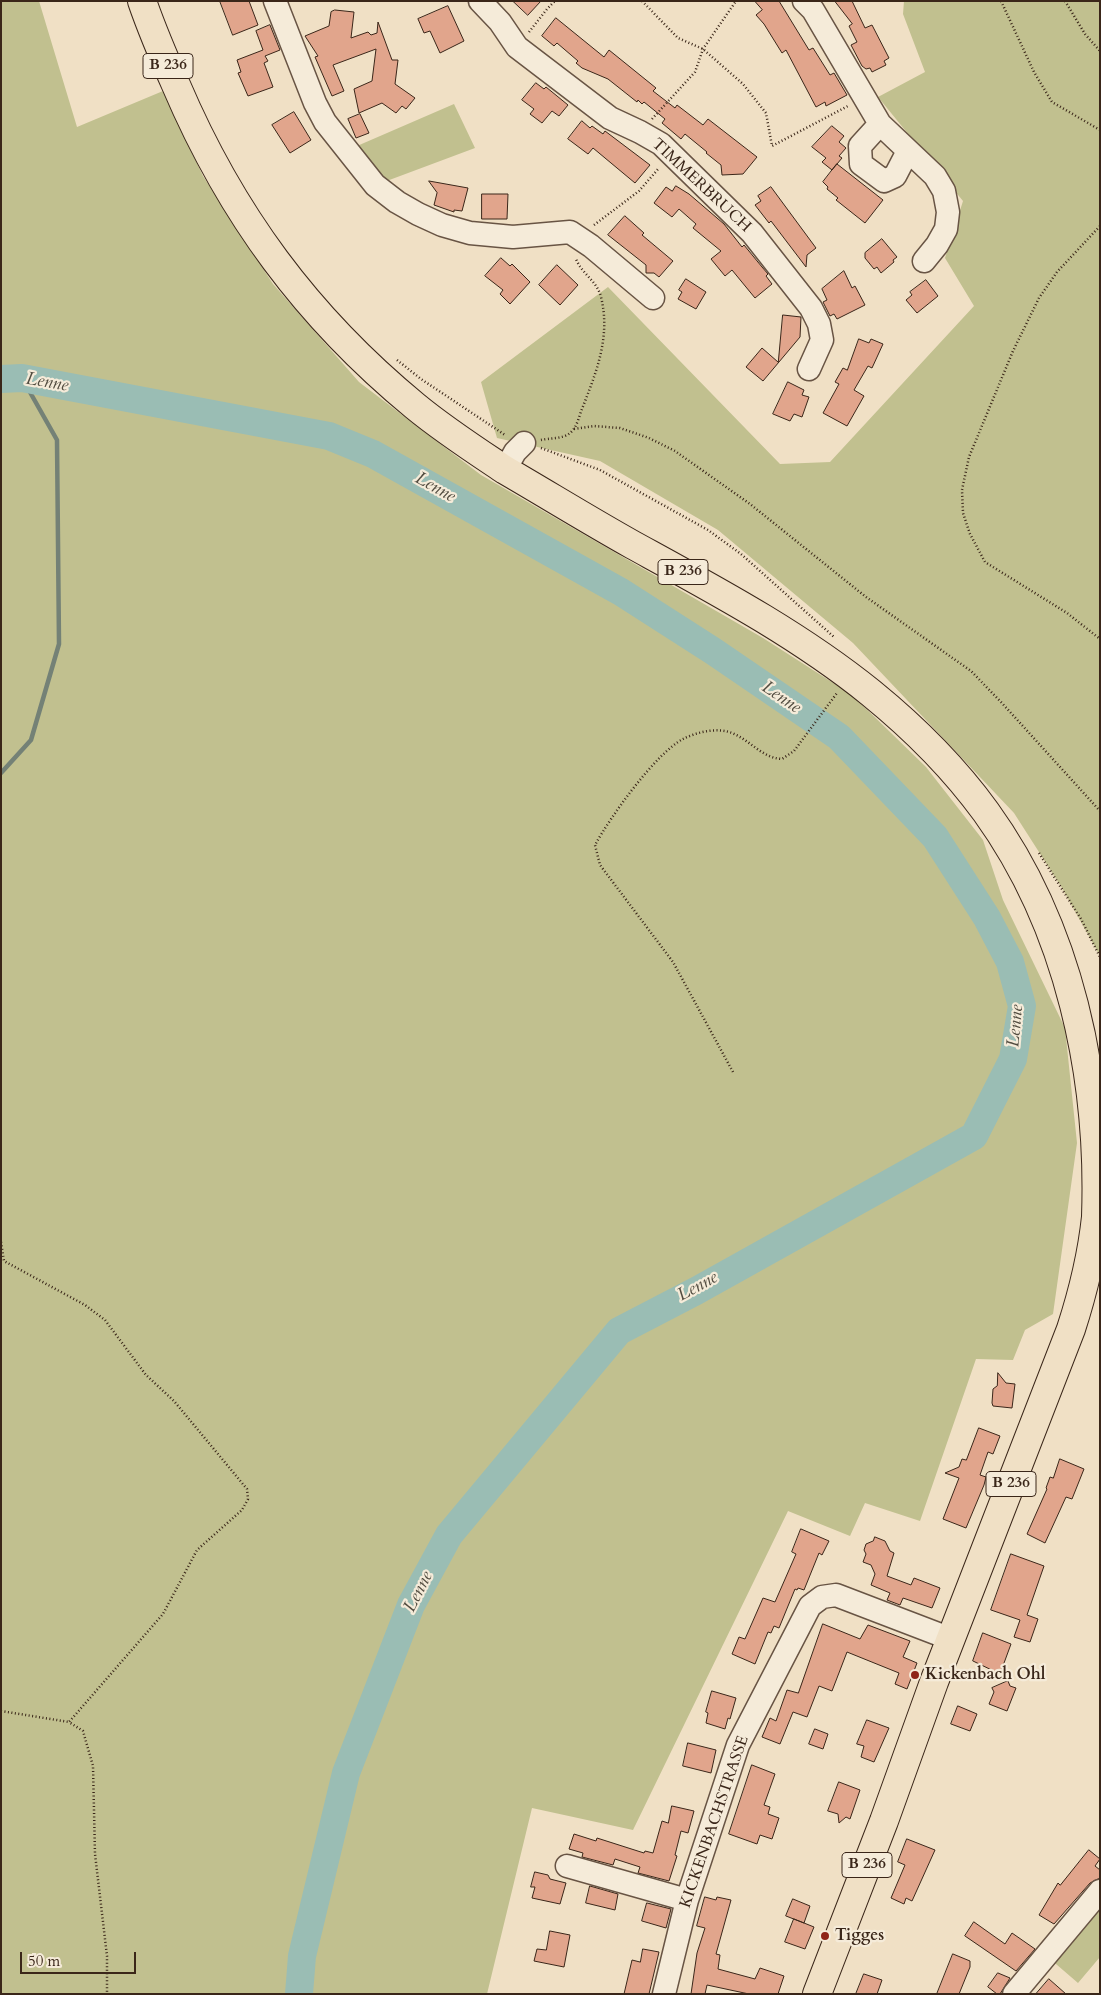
<!DOCTYPE html>
<html>
<head>
<meta charset="utf-8">
<style>
	body { margin:0 }
	#map { position:relative; width:1101px; height:1995px; overflow:hidden; background:#f0e0c5; font-family:Cardo,serif }
	canvas { display:block }
	.frame { position:absolute; inset:0; border:2px solid #3a2619; pointer-events:none }
	.scale { position:absolute; left:20px; top:1952px; width:116px; height:22px; box-sizing:border-box; border:2px solid #3a2619; border-top:0; padding-left:6px; font-size:15px; line-height:18px; white-space:nowrap; color:#3a2619; -webkit-text-stroke:4px #f5ebd9; paint-order:stroke }
</style>
</head>
<body>
<div id="map">
<canvas width="1101" height="1995"></canvas>
<div class="frame"></div>
<div class="scale">50 m</div>
</div>
<script>
const c = document.querySelector('canvas').getContext('2d');
c.lineJoin = 'round';
function fillPath(path, color) { c.fillStyle = color; c.fill(path, 'evenodd'); }
function trace(path, color, width, dash) { c.strokeStyle = color; c.lineWidth = width; c.lineCap = dash ? 'butt' : 'round'; c.setLineDash(dash || []); c.stroke(path); }
function label(font, color, halo, rows, align = 'center') {
  c.font = font + ' Cardo,serif'; c.lineWidth = 4.5; c.setLineDash([]); c.textBaseline = 'middle'; c.strokeStyle = halo; c.fillStyle = color; for (const [text, x, y, turn = 0] of rows) {
    c.save(); c.translate(x, y); c.rotate((+turn || 0) * Math.PI / 180); c.textAlign = isNaN(turn) ? turn : align; if (halo) c.strokeText(text, 0, 0); c.fillText(text, 0, 0); c.restore();
  }
}
fillPath(new Path2D(`
	M1,1H39L77,127L163,91L203,176L273,284L359,382L481,475L763,638L852,695L926,767L983,840L1003,900L1065,1028L1077,1143L1053,1314L1025,1330L1013,1360L976,1359L920,1521L865,1503L850,1536L788,1511L633,1830L532,1808L487,1994H1Z
	M904,1H1100V956L1062,888L1014,813L853,643L718,530L600,461L497,438L481,382L608,287L780,464L830,462L974,306L945,258L963,201L878,97L925,72L903,14Z
	M454,104L475,148L384,182L357,146Z
	M1100,1899V1957L1078,1983L1049,1958Z`), '#c1c08f');
trace(new Path2D(`
	M1,773L31,740L59,644L57,440L22,378`), '#748176', 4.5);
trace(new Path2D(`
	M1,379L22,378L329,436L373,454L621,592L713,651L839,737L935,837L987,918L1010,962L1022,1006L1013,1059L974,1136L696,1291L619,1331L449,1535L411,1605L346,1773L302,1956L299,1994`), '#9abdb4', 28);
const building = new Path2D(`
	M220,1H249L258,25L233,35Z
	M513,1H541L528,15Z
	M755,1H779L809,50L813,48L830,75L834,73L847,95L826,106L825,102L816,107L786,50L782,53L764,24L756,15L762,10Z
	M835,1H852L865,28L872,25L889,58L884,61L886,65L872,72L870,68L866,69L862,66L851,45L857,42L849,26L852,24Z
	M448,6L464,41L440,53L430,31L424,33L418,19Z
	M335,10L354,12L351,38L368,32L371,35L377,33L378,22L392,60H398L395,84L415,98L406,109L402,106L396,113L382,103L359,113L354,89L372,81L376,49L333,65L344,91L332,96L315,57L318,56L305,36L329,26L331,12Z
	M556,18L604,57L609,50L656,88L653,91L675,108L677,105L703,125L708,119L757,157L743,174L722,175L721,165L706,153L707,152L685,134L681,139L662,123L665,119L644,102L642,104L638,100L637,102L608,79L582,68L576,63L578,61L557,43L554,46L542,36Z
	M270,25L280,50L265,56L268,61L264,63L273,87L248,96L238,73L241,72L237,60L263,50L256,31Z
	M536,83L544,89L546,87L568,105L559,116L552,111L542,123L530,114L534,109L522,100Z
	M294,112L311,140L290,153L272,125Z
	M360,114L369,133L356,138L348,119Z
	M582,121L590,128L592,126L603,134L605,131L650,165L635,183L593,148L588,154L568,139Z
	M832,126L844,136L839,142L846,148L839,156L842,158L832,170L822,162L826,158L812,147Z
	M837,164L883,200L865,223L836,200L838,198L827,189L828,187L823,182Z
	M429,181L468,188L462,211L454,210V212L434,205L437,193Z
	M676,186L689,194L724,224L742,247L744,245L762,267L768,274L766,276L772,284L755,298L732,270L725,276L711,259L721,251L693,228L696,224L679,209L672,217L654,203L666,187L672,191Z
	M771,187L816,248L807,255L806,267L771,221L769,223L755,205L761,201L758,196Z
	M482,194H508L507,219H482Z
	M625,216L644,233L642,235L673,261L659,277L654,273H646V265L608,235Z
	M882,239L897,257L893,260L894,262L881,273L877,267L874,269L865,258V253Z
	M501,258L510,266L512,264L530,282L510,304L500,294L503,290L485,276Z
	M557,265L578,285L560,305L539,285Z
	M844,271L852,288L855,286L865,305L837,319L834,314L830,316L823,302L827,300L822,289Z
	M686,279L706,292L696,309L678,299L682,292L679,290Z
	M926,280L938,296L917,313L906,300L912,295L910,292Z
	M783,315L801,317L800,337L763,381L746,367L762,348L778,362Z
	M859,339L869,343L871,339L883,344L872,368L868,366L854,390L864,396L847,426L823,413L839,384L835,382L843,368L847,370Z
	M788,382L804,390L802,395L809,397L802,417L794,414L790,421L773,414Z
	M998,1373L1006,1383L1015,1384L1012,1408L993,1406L992,1403L993,1389L997,1386Z
	M979,1428L1000,1436L993,1454L988,1452L980,1475L986,1477L984,1485L966,1528L943,1519L959,1478L945,1473L959,1467L962,1459L966,1460Z
	M1060,1459L1084,1469L1072,1499L1066,1497L1045,1543L1027,1534L1047,1489L1046,1488L1050,1477L1053,1478Z
	M801,1529L829,1541L822,1555L819,1553L804,1590L798,1588L797,1590L795,1589L779,1628L774,1626L771,1633L768,1632L755,1664L732,1654L739,1637L745,1639L763,1598L775,1602L796,1554L792,1552Z
	M875,1537L885,1541L890,1551L894,1553L887,1576L911,1585L914,1578L940,1588L932,1608L903,1598L900,1605L887,1600L890,1593L871,1585L875,1574L871,1565L863,1562L866,1554L864,1550L866,1544L873,1541Z
	M1011,1554L1044,1566L1027,1615L1038,1619L1030,1642L1014,1637L1020,1620L991,1610Z
	M823,1624L860,1639L868,1625L910,1641L903,1657L917,1663L907,1689L895,1684L899,1673L847,1652L832,1691L819,1686L807,1717L793,1712L780,1744L762,1737L770,1718L776,1721L787,1690L798,1693Z
	M983,1633L1011,1644L1000,1674L973,1661Z
	M1008,1681L1010,1686L1016,1688L1007,1711L989,1704L994,1692L992,1688Z
	M712,1691L736,1698L730,1719L728,1718L725,1729L706,1723L708,1713L706,1712Z
	M958,1706L977,1714L970,1731L951,1724Z
	M867,1720L889,1728L874,1762L861,1757L864,1746L857,1744Z
	M815,1729L828,1734L823,1749L809,1744Z
	M688,1743L716,1750L711,1773L683,1766Z
	M752,1765L775,1774L764,1805L770,1807L768,1814L779,1818L772,1839L760,1835L757,1844L729,1834Z
	M839,1782L860,1790L850,1819L846,1817L839,1823L838,1814L828,1811Z
	M672,1806L694,1811L688,1833L681,1831L675,1855L677,1856L669,1881L638,1873L640,1867L615,1859L613,1865L582,1857L583,1853L569,1849L574,1834L596,1841L597,1838L644,1853L645,1851L653,1853L662,1821L668,1823Z
	M907,1839L935,1850L912,1901L906,1898L904,1904L891,1898L905,1865L898,1862Z
	M1089,1850L1100,1859L1095,1866L1100,1870V1878L1090,1883L1054,1924L1039,1915L1058,1883L1060,1885Z
	M535,1872L548,1875L550,1879L566,1883L560,1904L532,1898L535,1887H531Z
	M590,1886L618,1894L615,1910L586,1903Z
	M705,1897L716,1900L717,1897L731,1900L716,1954L720,1955L718,1969L755,1979L760,1968L784,1976L778,1994H749L707,1985L705,1994H691L697,1953L705,1928L697,1926Z
	M793,1899L810,1906L804,1923L786,1916Z
	M647,1903L671,1909L666,1928L642,1921Z
	M794,1919L814,1927L805,1949L785,1942Z
	M974,1922L1005,1944L1012,1933L1035,1949L1016,1971L965,1936Z
	M550,1931L570,1935L564,1967L534,1961L537,1949L546,1950Z
	M643,1949L659,1952L649,1994H624L632,1960L640,1962Z
	M953,1954L970,1961V1967L959,1994H937Z
	M998,1973L1010,1978L1000,1994H997L988,1987Z
	M864,1974L882,1980L877,1994H856Z
	M1049,1979L1066,1994H1036Z`);
fillPath(building, '#e1a58c');
trace(building, '#3a2619', 1);
const minor = new Path2D(`
	M275,1L315,103L325,122L375,185L397,202L418,214L442,225L470,233L513,237L570,232L591,246L653,298
	M480,1L500,22L517,47L610,118L640,132L661,144L752,233L811,308L819,324L822,340L809,369
	M804,1L813,10L880,124L935,176L944,191L948,212L946,229L937,245L924,261
	M880,124L860,146L861,164L884,181L895,176L908,151
	M505,470L515,452L524,443
	M567,1866L687,1900
	M664,1994L687,1900L738,1745L810,1606L822,1597L836,1595L951,1639
	M1014,1994L1100,1891`);
const major = new Path2D(`
	M142,1C152,30 164,58 176,85C231,214 307,317 415,406C444,430 475,450 505,470C548,495 590,521 633,545C715,590 798,634 871,693C914,728 954,768 986,812C1069,927 1101,1076 1096,1217C1092,1255 1083,1292 1071,1329L934,1682L884,1821L817,1994`);
trace(minor, '#685444', 25);
trace(major, '#3a2619', 30);
trace(new Path2D(`
	M642,1L678,38L703,49L743,84L766,113L772,146L848,106
	M1001,1L1034,72L1052,102L1100,130
	M1065,1L1085,34L1100,51
	M529,32L547,9L555,1
	M652,119L695,72L703,49L736,1
	M594,225L639,191L659,168
	M1100,226L1057,272L1039,298L1013,351L969,457L962,490L963,513L970,534L985,562L1067,613L1100,639
	M397,360L421,379L505,435
	M574,429L594,426L620,428L649,438L675,451L750,504L866,597L971,671L1001,702L1100,811
	M541,440C549,438 563,439 570,433C577,428 579,416 582,409C596,373 611,337 601,297C597,281 582,274 576,259
	M541,448L600,470L708,530L741,554L834,637
	M1039,853L1081,919L1100,957
	M733,1072L673,962L600,865L595,845C611,816 655,754 683,739C697,732 717,727 732,733C750,740 762,758 782,759L794,751L837,693
	M1,1242L4,1261L85,1305L105,1320L146,1375L174,1401L247,1489L248,1499L242,1510L197,1550L163,1614L69,1722L83,1731L93,1766L95,1854L107,1956V1994
	M1,1711L69,1722`), '#3a2619', 2.5, [1, 2.5]);
trace(minor, '#f5ebd9', 22);
trace(major, '#f0e0c5', 28);
for (const [x, y, r, color] of [
	[915,1675,5,"#8f2418"],
	[825,1936,5,"#8f2418"]
]) { const dot = new Path2D(); dot.arc(x, y, r, 0, 2 * Math.PI); c.fillStyle = color; c.fill(dot); trace(dot, '#f5ebd9', 2); }
for (const [x, y, w] of [
	[168,66,50],
	[683,572,50],
	[1011,1484,50],
	[867,1865,50]
]) { const box = new Path2D(); box.roundRect(x - w / 2, y - 12.5, w, 25, 4); c.fillStyle = '#f5ebd9'; c.fill(box); trace(box, '#3a2619', 1); }
label('bold 15px', '#3a2619', null, [
	["B 236",168,66],
	["B 236",683,572],
	["B 236",1011,1484],
	["B 236",867,1865]
]);
label('16px', '#3a2619', '#f5ebd9', [
	["TIMMERBRUCH",701,186,43],
	["KICKENBACHSTRASSE",715,1822,-71]
]);
label('bold 16px', '#3a2619', '#f5ebd9', [
	["Kickenbach Ohl",925,1675],
	["Tigges",835,1936]
], 'left');
label('italic 18px', '#524c40', '#f5ebd9', [
	["Lenne",47,383,10],
	["Lenne",435,488,29],
	["Lenne",781,698,34],
	["Lenne",1016,1026,-85],
	["Lenne",698,1287,-29],
	["Lenne",419,1592,-63]
]);
</script>
</body>
</html>
